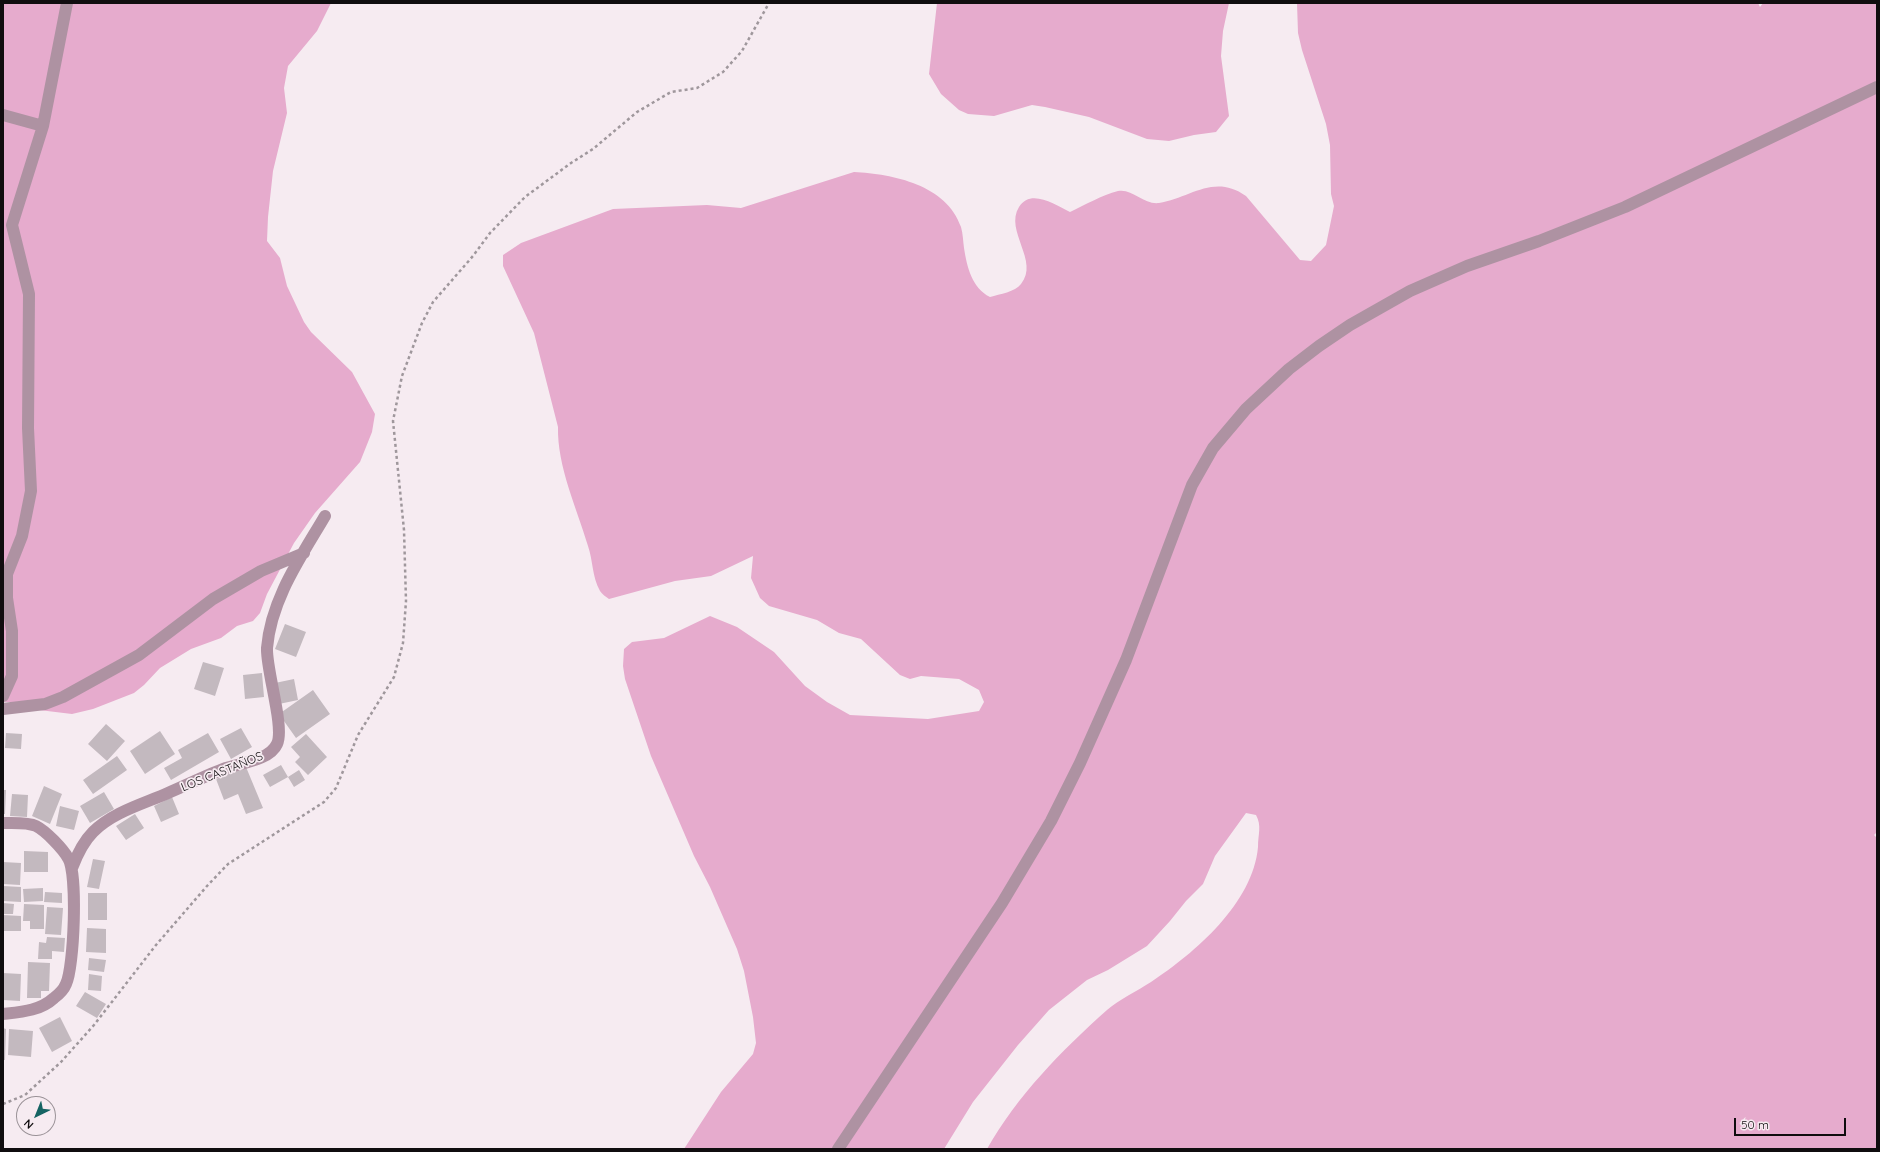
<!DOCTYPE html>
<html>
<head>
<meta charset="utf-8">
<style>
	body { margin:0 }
	#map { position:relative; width:1880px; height:1152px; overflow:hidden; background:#f6ebf1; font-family:Quicksand,sans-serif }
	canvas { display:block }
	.frame { position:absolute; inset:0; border:4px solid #100d0f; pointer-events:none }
	.north { position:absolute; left:16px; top:1096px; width:40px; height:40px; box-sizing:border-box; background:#f6ebf1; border:1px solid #9a9297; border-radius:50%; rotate:223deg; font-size:11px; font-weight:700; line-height:16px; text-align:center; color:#100d0f }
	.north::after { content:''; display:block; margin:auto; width:14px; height:18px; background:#156463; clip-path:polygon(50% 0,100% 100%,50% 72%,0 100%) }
	.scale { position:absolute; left:1734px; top:1118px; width:112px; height:18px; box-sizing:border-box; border:2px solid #100d0f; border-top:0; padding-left:5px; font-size:12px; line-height:14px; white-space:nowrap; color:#100d0f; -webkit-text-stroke:3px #f6ebf1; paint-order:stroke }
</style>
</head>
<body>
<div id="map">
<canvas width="1880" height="1152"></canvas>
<div class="frame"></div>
<div class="north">N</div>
<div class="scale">50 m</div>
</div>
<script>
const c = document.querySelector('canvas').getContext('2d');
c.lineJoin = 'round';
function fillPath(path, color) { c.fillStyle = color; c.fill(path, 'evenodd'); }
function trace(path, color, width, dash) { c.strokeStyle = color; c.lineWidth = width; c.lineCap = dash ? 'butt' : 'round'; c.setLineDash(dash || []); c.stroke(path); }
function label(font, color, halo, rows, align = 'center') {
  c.font = font + ' Quicksand,sans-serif'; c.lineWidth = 3.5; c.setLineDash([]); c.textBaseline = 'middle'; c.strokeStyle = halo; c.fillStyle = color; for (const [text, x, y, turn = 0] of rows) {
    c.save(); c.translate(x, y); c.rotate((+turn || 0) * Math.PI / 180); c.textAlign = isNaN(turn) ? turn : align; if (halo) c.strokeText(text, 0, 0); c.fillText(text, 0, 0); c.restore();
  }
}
fillPath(new Path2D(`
	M3,3H331L317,31L288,66L284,88L287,113L273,171L268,217L267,241L280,258L287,286L304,322L311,332L352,372L375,414L372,432L360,462L315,513L294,543L267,594L260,613L253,621L237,626L221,638L191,649L160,668L144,685L134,693L93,709L72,714L39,710L18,702H3Z
	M937,3H1229L1223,31L1221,56L1229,116L1216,132L1194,135L1169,141L1147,139L1089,117L1045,107L1032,105L994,116L968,114L959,110L941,94L929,74Z
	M1297,3H1758L1760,7L1763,3H1877V832L1874,835L1877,838V1149H987C1017,1096 1062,1050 1107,1010C1120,999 1137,991 1151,982C1195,953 1253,903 1258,847C1258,834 1262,826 1256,815L1246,813L1215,856L1203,884L1186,901L1170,921L1147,946L1108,970L1087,980L1049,1010L1018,1045L973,1102L944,1149H684L721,1092L753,1054L756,1043L753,1017L744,971L737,949L710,887L694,856L651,756L625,679L623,666L624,649L632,642L664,638L710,616L737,627L774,652L805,686L827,702L850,715L928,719L979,711L984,702L979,690L959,679L921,676L910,679L900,675L861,639L839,633L817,620L769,606L760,598L751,578L753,556L711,576L675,581L609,599C606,597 602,594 600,591C592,577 593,560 588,546C577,509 557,466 558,427L534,333L503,266V255L521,243L613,209L707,205L741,208L854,172C893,174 947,185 961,227C963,234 963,241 964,248C967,267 972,288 990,297C1000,294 1015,292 1021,284C1040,261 1004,231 1019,207C1031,188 1055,205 1070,212C1085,205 1102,195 1118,191C1132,188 1144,205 1159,203C1190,198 1214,173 1246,196L1300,260L1311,261L1326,245L1334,206L1331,194L1330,145L1326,124L1302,50L1298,33Z`), '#e6abcd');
fillPath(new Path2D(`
	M285,624L306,632L296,657L275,649Z
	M203,662L224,668L215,696L194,689Z
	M262,673L264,697L245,699L243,675Z
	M294,679L298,700L279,704L275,683Z
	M313,690L330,714L296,738L279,714Z
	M106,724L125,741L107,761L88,744Z
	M241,728L252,747L231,759L220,739Z
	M160,731L175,754L145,774L130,751Z
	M6,733L22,734L21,749L5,748Z
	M208,733L219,752L171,780L164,768L182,758L178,750Z
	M306,734L327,757L308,775L295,762L300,757L291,747Z
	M117,756L127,770L93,794L83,780Z
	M281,765L288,777L270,787L263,775Z
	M246,767L263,808L246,814L238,794L224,800L216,779Z
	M299,770L305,780L294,787L288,777Z
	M44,786L62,794L50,824L32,816Z
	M3,790H6L5,814H3Z
	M104,792L114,809L90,823L80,806Z
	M12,794L28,795L27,817L10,816Z
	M172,797L179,814L161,822L154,806Z
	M60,806L79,811L74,830L56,826Z
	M135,814L144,828L126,840L116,826Z
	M24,851L48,852V872H24Z
	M93,859L105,861L99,889L87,887Z
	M3,862L21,863L20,885L3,884Z
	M3,886L21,887V902L3,901Z
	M43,888V901L24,902L23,889Z
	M45,892L62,893V903L44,902Z
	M88,893H107V920H88Z
	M3,903L14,904L13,914H3Z
	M24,904L44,905V929H30V921H23Z
	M47,907L63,908L61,935L45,934Z
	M3,915L21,916V931H3Z
	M87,928L106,929V953L86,952Z
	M47,937L65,938L64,952L52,951V959H38L39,942L46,943Z
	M89,958L106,960L104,972L88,970Z
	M28,962L50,963L49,991H41V998H27Z
	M3,973L21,974L20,1001L3,1000Z
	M89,974L102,976L101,991L88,990Z
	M85,992L106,1004L97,1018L76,1006Z
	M60,1017L72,1041L52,1052L39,1028Z
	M3,1028L6,1029L5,1060H3Z
	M9,1029L33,1031L31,1057L8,1055Z`), '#c3b9bf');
trace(new Path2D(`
	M3,1104L25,1095L61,1062L94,1025L156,945L207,886L228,864L324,802L336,788L358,735L394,677L403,643L406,601L404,530L393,421L402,376L422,323L433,302L473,256L490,233L525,197L571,163L593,149L637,112L671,92L697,88L723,72L742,51L769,3`), '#9f979c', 2.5, [3, 3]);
trace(new Path2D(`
	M3,115L43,126
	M3,696L12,676V631L7,598V574L22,536L31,491L28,428L29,294L12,225L43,126L67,3
	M3,709L45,704L63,697L139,655L213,599L261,571L304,553
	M3,823C12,823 28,822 36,826C46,831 63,849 68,858C78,873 74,968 66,984C64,989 58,995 54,998C40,1011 21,1012 3,1014
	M72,868C77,855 83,842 93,832C113,812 143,804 168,793C187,785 207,775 226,768C241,763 270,760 277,744C285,728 266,670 267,648C271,599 301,557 325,516
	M838,1149L1002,903L1051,821L1080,763L1126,660L1192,485L1213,448L1246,409L1289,369L1319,346L1350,325L1410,291L1467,266L1539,241L1625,207L1877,87`), '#ae92a2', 12);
label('12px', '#100d0f', '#f6ebf1', [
	["LOS CASTAÑOS",222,772,-22]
]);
</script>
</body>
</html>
